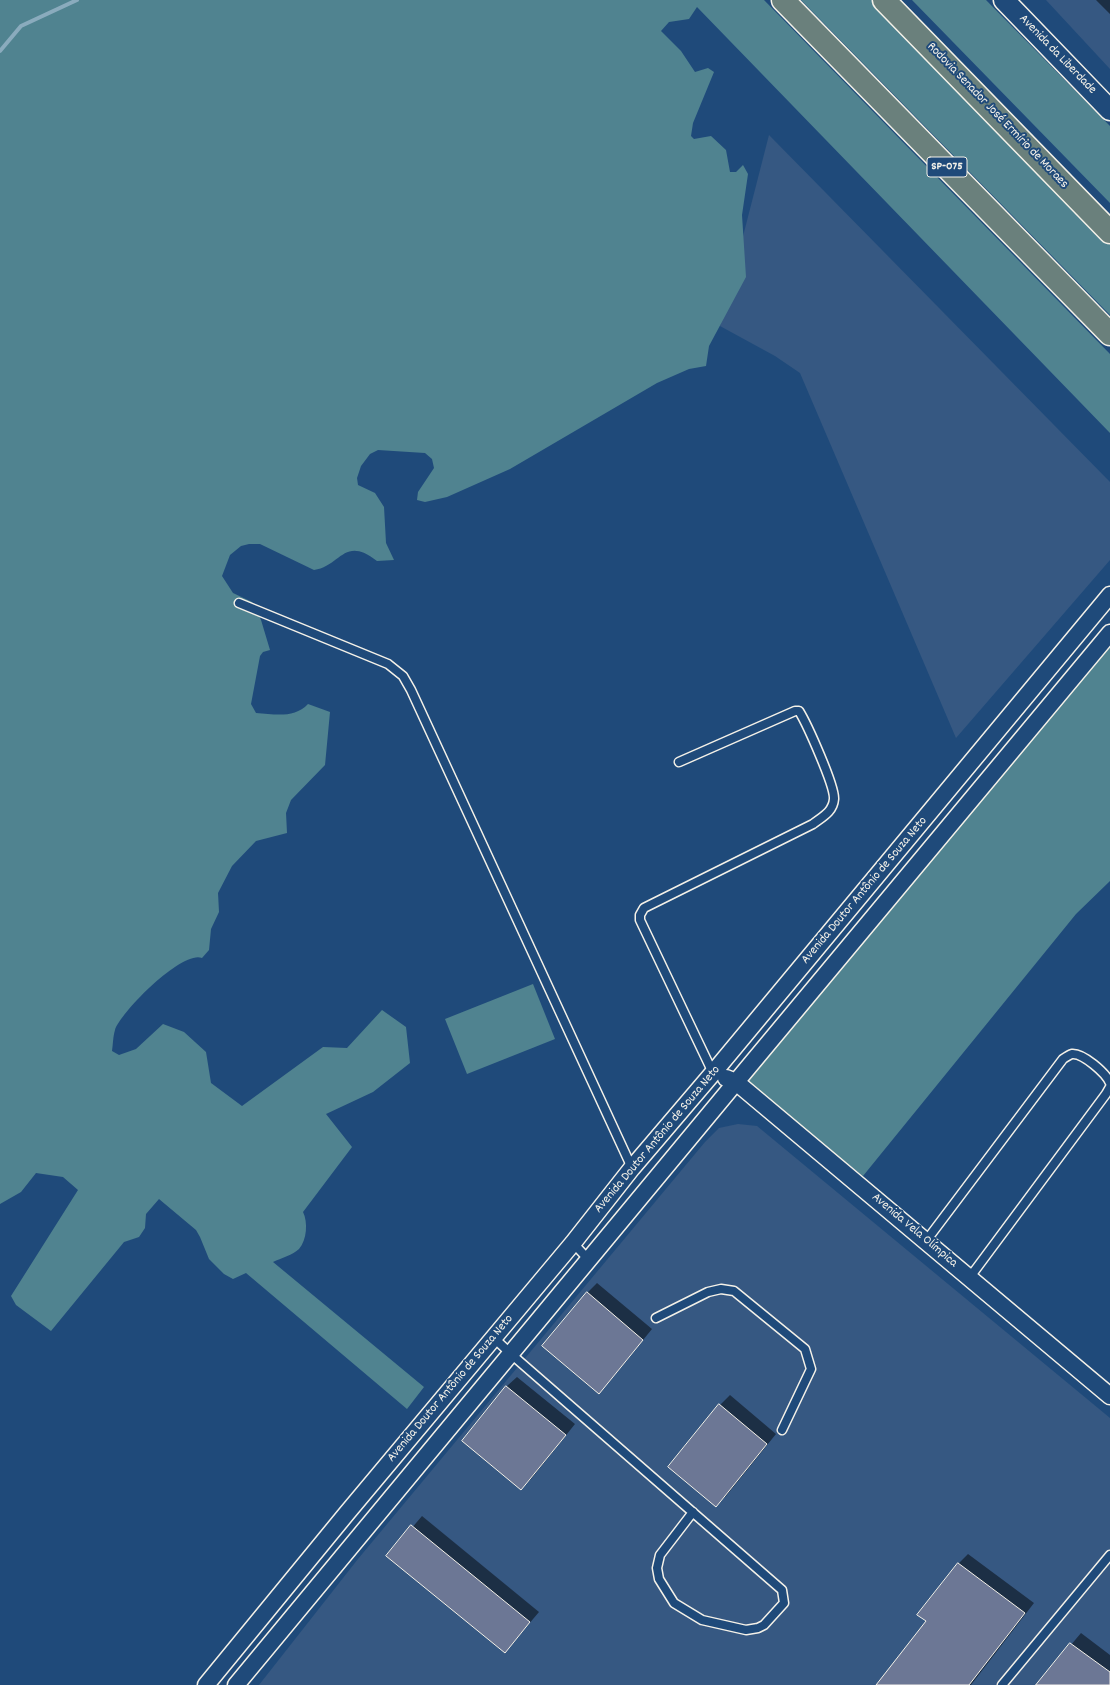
<!DOCTYPE html>
<html>
<head>
<meta charset="utf-8">
<style>
	body { margin:0 }
	canvas { display:block; background:#1f4a7a }
</style>
</head>
<body>
<canvas width="1110" height="1685"></canvas>
<script>
const c = document.querySelector('canvas').getContext('2d');
c.lineJoin = 'round';
function fillPath(path, color) { c.fillStyle = color; c.fill(path, 'evenodd'); }
function trace(path, color, width, dash) { c.strokeStyle = color; c.lineWidth = width; c.lineCap = dash ? 'butt' : 'round'; c.setLineDash(dash || []); c.stroke(path); }
function label(font, color, halo, rows, align = 'center') {
  c.font = font + ' Dekko,sans-serif'; c.lineWidth = 4; c.setLineDash([]); c.textBaseline = 'middle'; c.strokeStyle = halo; c.fillStyle = color; for (const [text, x, y, turn = 0] of rows) {
    c.save(); c.translate(x, y); c.rotate((+turn || 0) * Math.PI / 180); c.textAlign = isNaN(turn) ? turn : align; if (halo) c.strokeText(text, 0, 0); c.fillText(text, 0, 0); c.restore();
  }
}
fillPath(new Path2D(`
	M1046,0H1110V69Z
	M769,135L1110,482V560L956,738L800,373L775,356L720,326Z
	M738,1124L757,1126L1110,1418V1685H259L358,1559L705,1142L719,1128Z`), '#365882');
fillPath(new Path2D(`
	M0,0H764L1110,354V433L697,7L689,19L669,22L661,31L681,51L695,72L708,68L714,72L693,123L691,136L694,139L711,136L726,150L730,172H736L743,165L748,174L742,215L746,277L709,346L706,366L689,369L657,383L510,469L447,497L425,502L417,500L418,492L434,468L432,459L425,453L378,450L370,454L361,466L357,478L358,485L375,493L384,507L386,543L394,560L377,561C344,535 341,566 314,570L260,544H249L241,546L230,555L222,576L233,593L252,602L261,620L270,650L263,652L260,656L251,704L256,713C274,714 294,719 308,704L330,712L325,765L291,800L286,813L287,833L256,841L232,866L218,893L219,912L211,929L209,950L202,958C182,950 121,1012 115,1030C113,1036 113,1045 112,1051L119,1055L136,1049L163,1024L184,1032L206,1052L211,1083L242,1106L323,1047L347,1048L382,1010L406,1027L410,1063L373,1092L326,1114L352,1147L303,1212C308,1222 307,1240 299,1249C293,1255 281,1258 273,1262L424,1387L407,1409L246,1273L233,1279L224,1274L209,1259L200,1237L196,1230L159,1199L146,1214L145,1228L139,1237L124,1242L51,1331L16,1305L11,1296L78,1190L63,1177L36,1173L21,1192L0,1204Z
	M801,0H875L1110,241V315Z
	M912,0H986L1110,126V203Z
	M1110,647V881L1076,914L863,1176L744,1081Z
	M533,984L555,1039L467,1074L445,1019Z`), '#508390');
fillPath(new Path2D(`
	M1096,0H1110V14Z
	M597,1283L652,1329L608,1383L587,1293Z
	M517,1377L575,1424L531,1479L521,1488L463,1441L507,1386Z
	M730,1395L776,1434L726,1496L716,1505L720,1405Z
	M422,1516L539,1612L505,1652L388,1556Z
	M968,1554L1034,1603L971,1685H877L928,1621L958,1564Z
	M1081,1633L1110,1655V1685H1037Z`), '#0007');
trace(new Path2D(`
	M0,51L21,26L77,0`), '#8aabbd', 4);
const building = new Path2D(`
	M587,1292L643,1340L599,1394L542,1346Z
	M506,1386L566,1435L521,1490L462,1441Z
	M719,1404L767,1444L716,1507L668,1467Z
	M411,1525L530,1622L505,1653L386,1556Z
	M958,1563L1025,1613L969,1685H876L926,1621L917,1615Z
	M1070,1643L1110,1672V1685H1036Z`);
fillPath(building, '#6c7795');
trace(building, '#f4f1e8', 1);
const service = new Path2D(`
	M239,603L388,664L403,676L411,690L632,1168
	M679,762L795,711H799C807,724 835,786 834,799C833,812 822,817 813,824L644,908L640,915V920L713,1073
	M926,1241L1063,1059C1066,1057 1069,1055 1072,1054C1083,1053 1106,1073 1110,1083
	M573,1243L589,1260
	M970,1277L1106,1094L1110,1087
	M656,1318L708,1292L721,1289L734,1291L805,1349L811,1369L782,1430
	M494,1338L511,1354L782,1590L784,1603L764,1625L758,1628L746,1630L702,1620L674,1603L659,1579L657,1568L660,1555L693,1512
	M1002,1685L1110,1555`);
const minor = new Path2D(`
	M726,1078L736,1082L1110,1396
	M206,1685L347,1513L573,1243L632,1168L713,1073L1110,595
	M236,1685L736,1082L1110,633`);
const tertiary = new Path2D(`
	M1004,0L1110,110`);
const motorway = new Path2D(`
	M783,0L1110,334
	M884,0L1110,232`);
trace(service, '#f4f1e8', 11);
trace(minor, '#f4f1e8', 19);
trace(tertiary, '#f4f1e8', 23);
trace(motorway, '#f4f1e8', 25);
trace(service, '#1f4a7a', 8);
trace(minor, '#1f4a7a', 16);
trace(tertiary, '#1f4a7a', 20);
trace(motorway, '#6a807c', 22);
for (const [x, y, w] of [
	[947,167,40]
]) { const box = new Path2D(); box.roundRect(x - w / 2, y - 10, w, 20, 3); c.fillStyle = '#1f4a7a'; c.fill(box); trace(box, '#f4f1e8', 1); }
label('bold 12px', '#f4f1e8', null, [
	["SP-075",947,167]
]);
label('13px', '#f4f1e8', '#1f4a7a', [
	["Avenida da Liberdade",1057,55,46],
	["Rodovia Senador José Ermírio de Moraes",997,116,46],
	["Avenida Doutor Antônio de Souza Neto",865,891,-50],
	["Avenida Doutor Antônio de Souza Neto",658,1140,-50],
	["Avenida Vela Olímpica",914,1231,40],
	["Avenida Doutor Antônio de Souza Neto",451,1389,-50]
]);
</script>
</body>
</html>
